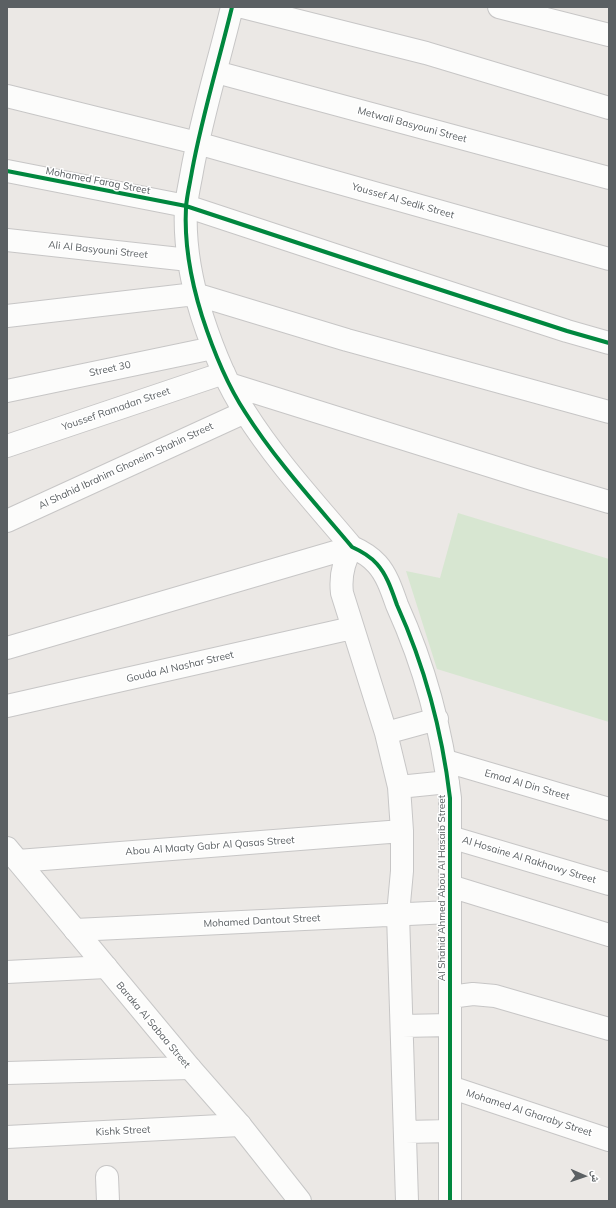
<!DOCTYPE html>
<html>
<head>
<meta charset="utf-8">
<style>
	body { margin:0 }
	#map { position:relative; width:616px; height:1208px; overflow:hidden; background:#ebe8e5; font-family:Mulish,"Noto Naskh Arabic",sans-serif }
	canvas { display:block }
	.frame { position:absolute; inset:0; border:8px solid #5b6063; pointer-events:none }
	.north { position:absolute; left:564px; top:1156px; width:40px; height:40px; -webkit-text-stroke:3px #fff; paint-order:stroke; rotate:92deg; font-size:11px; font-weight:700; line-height:16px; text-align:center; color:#5b6063 }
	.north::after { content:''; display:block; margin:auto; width:14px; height:18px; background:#5b6063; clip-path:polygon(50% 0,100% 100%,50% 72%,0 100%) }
</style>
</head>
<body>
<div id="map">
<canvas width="616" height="1208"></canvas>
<div class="frame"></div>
<div class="north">ش</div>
</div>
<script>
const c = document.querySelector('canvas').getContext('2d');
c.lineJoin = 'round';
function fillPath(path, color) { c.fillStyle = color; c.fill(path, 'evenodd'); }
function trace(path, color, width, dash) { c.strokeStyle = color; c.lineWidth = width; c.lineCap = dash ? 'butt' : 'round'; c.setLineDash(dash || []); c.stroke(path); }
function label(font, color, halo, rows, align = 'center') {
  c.font = font + ' Mulish,sans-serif'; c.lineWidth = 3; c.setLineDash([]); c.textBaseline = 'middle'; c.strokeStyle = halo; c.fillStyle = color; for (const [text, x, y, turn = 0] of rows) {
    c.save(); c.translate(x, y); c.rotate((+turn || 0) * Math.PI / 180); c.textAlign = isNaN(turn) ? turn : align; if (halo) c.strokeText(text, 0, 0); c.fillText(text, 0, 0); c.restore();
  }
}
fillPath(new Path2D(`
	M458,513L609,559V722L437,669L406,571L440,578Z`), '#d7e6d1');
const street = new Path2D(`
	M232,7C219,61 202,116 192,171C190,183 187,195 186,207C184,244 191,281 202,316C213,350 226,383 245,412C276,461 315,503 352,547C361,551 370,556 377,564C387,575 392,591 397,605C425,667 442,731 450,798V1201
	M243,7L426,53L609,108
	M499,7L609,35
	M216,72L609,178
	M7,96L197,143L609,259
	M7,171L186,206L395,275L567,331L609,343
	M7,240L189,260
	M7,316L195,294L347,340L609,412
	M229,384L532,479L609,502
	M7,391L213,348
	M7,446L224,373
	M7,521L245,412
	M352,547C343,562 340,576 342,593L386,733L399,787L402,831V871L398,914L407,1201
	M7,648L352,547
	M7,706L352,628
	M386,733L437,719
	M446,761L609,809
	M399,787L448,782
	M450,837L609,884
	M18,861L402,831
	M450,886L609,935
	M75,930L450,912
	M7,972L106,967
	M450,997L473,994L495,996L609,1029
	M402,1026L450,1025
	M7,1073L190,1068
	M450,1087L609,1140
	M405,1132L450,1131
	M7,1137L240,1125
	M107,1177L108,1201`);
const secondary = new Path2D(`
	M7,848L190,1068L240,1125L300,1201`);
trace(street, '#c7c6c6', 24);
trace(secondary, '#c7c7c7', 24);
trace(street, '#fcfcfb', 22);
trace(secondary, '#fcfcfb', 22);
trace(new Path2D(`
	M232,7C219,61 202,116 192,171C190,183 187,195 186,207C184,244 191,281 202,316C213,350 226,383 245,412C276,461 315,503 352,547C361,551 370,556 377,564C387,575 392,591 397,605C425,667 442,731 450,798V1201
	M7,171L186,206L395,275L567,331L609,343`), '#00873e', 4);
label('10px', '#5b6063', '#fff', [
	["Metwali Basyouni Street",412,125,15],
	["Mohamed Farag Street",98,181,11],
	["Youssef Al Sedik Street",403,201,16],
	["Ali Al Basyouni Street",98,250,6],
	["Street 30",110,369,-12],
	["Youssef Ramadan Street",116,409,-19],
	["Al Shahid Ibrahim Ghoneim Shahin Street",126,466,-25],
	["Gouda Al Nashar Street",180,667,-13],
	["Emad Al Din Street",527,785,16],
	["Abou Al Maaty Gabr Al Qasas Street",210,846,-4],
	["Al Hosaine Al Rakhawy Street",529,860,17],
	["Al Shahid Ahmed Abou Al Hasaib Street",442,888,-90],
	["Mohamed Dantout Street",262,921,-3],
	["Baraka Al Sabaa Street",153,1025,50],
	["Mohamed Al Gharaby Street",529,1113,18],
	["Kishk Street",123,1131,-3]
]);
</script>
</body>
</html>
